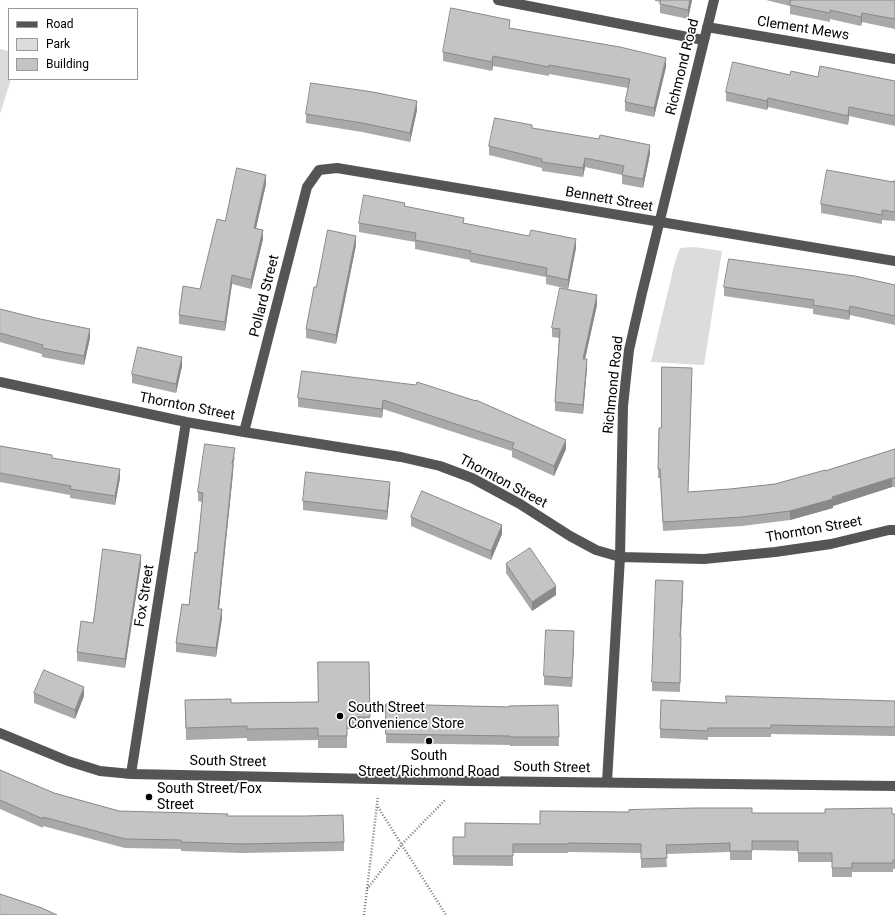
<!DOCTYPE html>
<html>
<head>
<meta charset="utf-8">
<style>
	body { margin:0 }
	#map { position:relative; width:895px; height:915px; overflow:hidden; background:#fff; font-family:Roboto,sans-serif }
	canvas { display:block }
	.legend { position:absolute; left:8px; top:8px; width:130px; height:72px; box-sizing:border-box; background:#fff; border:1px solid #999; margin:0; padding:5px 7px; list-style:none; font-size:12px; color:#000 }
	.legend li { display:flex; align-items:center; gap:8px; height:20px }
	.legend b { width:20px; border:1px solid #999 }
</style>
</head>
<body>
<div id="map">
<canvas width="895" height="915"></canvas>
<ul class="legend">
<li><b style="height:5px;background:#555"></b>Road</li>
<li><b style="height:11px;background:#dcdcdc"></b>Park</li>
<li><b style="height:11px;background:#c4c4c4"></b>Building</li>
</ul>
</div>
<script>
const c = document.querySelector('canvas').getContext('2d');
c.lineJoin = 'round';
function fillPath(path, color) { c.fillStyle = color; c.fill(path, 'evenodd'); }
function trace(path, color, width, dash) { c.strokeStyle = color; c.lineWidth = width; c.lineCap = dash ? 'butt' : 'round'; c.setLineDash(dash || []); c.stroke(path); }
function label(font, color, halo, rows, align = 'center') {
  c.font = font + ' Roboto,sans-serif'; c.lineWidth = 3.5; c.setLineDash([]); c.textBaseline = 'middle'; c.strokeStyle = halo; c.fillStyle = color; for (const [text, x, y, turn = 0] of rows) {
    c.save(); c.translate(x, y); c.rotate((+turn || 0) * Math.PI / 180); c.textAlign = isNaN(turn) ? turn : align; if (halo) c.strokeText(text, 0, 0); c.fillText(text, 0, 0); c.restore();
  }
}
fillPath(new Path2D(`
	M0,49L9,51V79H11L0,114Z
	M694,247L722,251L704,365L651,362L675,262L680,248Z`), '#dcdcdc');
trace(new Path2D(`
	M378,807L446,915
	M367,889L402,844L446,799
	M364,915L378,796`), '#777', 2.5, [1, 2]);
trace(new Path2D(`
	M498,0L703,40
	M707,27L895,59
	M0,382L186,422L244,432L401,457L440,466L472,478L520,504L570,536L596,550L620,557L704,559L775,552L831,544L889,530H895
	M244,432L307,187L319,170L337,168L895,261
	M0,733L68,761L100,771L131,774L472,781L895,786
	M131,774L186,422
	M607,782L620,557L623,406L629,350L642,293L714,0`), '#555', 10);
fillPath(new Path2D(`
	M655,0H692L688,19L660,13V2L655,1Z
	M766,0H895V29L862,22L861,26L830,19V22L790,14V6Z
	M510,28L666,67L654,117L625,111V102L628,88L549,74V76L493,66L492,71L443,61V52Z
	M790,75L818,77L895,81V126L849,116L848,125L768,107L767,110L726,101V92Z
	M417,110L410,142L362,132L306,123V114Z
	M532,128L650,154L643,188L622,184V175L585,167L583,177L542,171V168L489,155V146Z
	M895,181V221L882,220V224L821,213V204Z
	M266,184L256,228L263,239L251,289L232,284L225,331L179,324V315L200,289L225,221Z
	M405,207L464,223L576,248L568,289L546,284V277L470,262V260L415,249V242L359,232V223Z
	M356,245L336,344L306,338V329L316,287Z
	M895,285V325L850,315L849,320L813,314V309L724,296V287Z
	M597,305L585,359L587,368L583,414L555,411V402L559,338L552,337V328Z
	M0,309L90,338L84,365L42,357V354L0,342Z
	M182,366L176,393L132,383V374Z
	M302,371L566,449L554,476L512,457V451L383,409L382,418L298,407V398Z
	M692,377L688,492L730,489L775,484L825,471L895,449V487H892L833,506V508L790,520L742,526L663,531L660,478H658L659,428H661Z
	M0,446L52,458L120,478L115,505L70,498V495L0,482Z
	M235,457L233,465V473L219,609L222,618L216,657L176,652V643L189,605L197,553L202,502L198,501V492Z
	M390,491L387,520L303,510V501Z
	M411,517L502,534L491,560L411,526Z
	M141,564L125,668L77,661V652L93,623Z
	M506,564L556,595L532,611L506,573Z
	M683,590L681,637V646L680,692L652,691V682Z
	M574,640L572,687L544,685V676Z
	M369,662L370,729H347V748H318V740L247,741V738L186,740L185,700L231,703L318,702Z
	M34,693L84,696L75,719L34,703Z
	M895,701V736L771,734V737H708V740L660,738V729Z
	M386,704L509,707L558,705L559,746H510V745L386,743Z
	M0,770L54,793L119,811L227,816L344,842V851L242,853L181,851V849L125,848L43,826V828L0,809Z
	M752,813L895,814V869H893V872H852V877H832V862H798V851L752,850V860H730V852L666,854L667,867L641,868V853L568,852V853H513V866L453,865V837H465L540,824Z`), '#a9a9a9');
fillPath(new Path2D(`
	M690,0H692L688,19V10Z
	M862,13V22L861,26V17Z
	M493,56V66L492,71V62Z
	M666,58V67L654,117V108Z
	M768,98V107L767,110V101Z
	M417,101V110L410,142V133Z
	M849,107V116L848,125V116Z
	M650,145V154L643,188V179Z
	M585,158V167L583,177V168Z
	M266,175V184L254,237V228Z
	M263,230V239L251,289V280Z
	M356,236V245L336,344V335Z
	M576,239V248L568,289V280Z
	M232,275V284L225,331V322Z
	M597,295V305L583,368V359Z
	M850,306V315L849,320V311Z
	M90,329V338L84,365V356Z
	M182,357V366L176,393V384Z
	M587,359V368L583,414V405Z
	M383,400V409L382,418V409Z
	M566,440V449L554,476V466Z
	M235,448L233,473L218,618V609Z
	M120,469V478L115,505V496Z
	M892,478V487L833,506V508L790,520V511Z
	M390,482V491L387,520V511Z
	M502,525V534L491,560V551Z
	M141,555V564L125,668V659Z
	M683,581V590L680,646V637Z
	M556,586V595L532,611V602Z
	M222,609V618L216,657V648Z
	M574,631V640L572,687V678Z
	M84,687V696L75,719V710Z`), '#898989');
const building = new Path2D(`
	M661,0H690L688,10L660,4Z
	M791,0H895V19L862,13L861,17L830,10V13L790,5Z
	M451,8L510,20L509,28L620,47L666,58L654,108L625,102L630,79L549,65V67L493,56L492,62L443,52Z
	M733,62L790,75L791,71L818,77L820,66L895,81V116L849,107L848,116L768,98L767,101L726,92Z
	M311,83L373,92L417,101L410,133L362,123L306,114Z
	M495,118L532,125V128L599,139L600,135L650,145L643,179L622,175L624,166L585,158L583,168L542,162V159L489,146Z
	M237,168L266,175L254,228L263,230L251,280L232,275L225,322L179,315L183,286L200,289L217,219L225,221Z
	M827,170L893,182V181H895V212L882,210V215L821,204Z
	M364,195L405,203L404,206L464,218L463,223L529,236L531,230L576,239L568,280L546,275L547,268L470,253L471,251L415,240L416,233L359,223Z
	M328,230L356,236L336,335L306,329L314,287H316Z
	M729,259L818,271L855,276L895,285V316L850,306L849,311L813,305L814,300L724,287Z
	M560,288L597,295L583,359H587L583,405L555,402L560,329L552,328Z
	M0,309L40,319L90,329L84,356L42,348L43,345L0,333Z
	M138,347L182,357L176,384L132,374Z
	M662,367L692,368L688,492L730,489L775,484L825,470V471L895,449V478H892L832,497L833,499L790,511L742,517L663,522L660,469H658L659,428H661Z
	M302,371L416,385L417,382L476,401V400L566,440L554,466L512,448L514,443L383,400L382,409L298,398Z
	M205,444L235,448L232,464H233L218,609H222L216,648L176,643L182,604L189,605L195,552L197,553L203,493L198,492Z
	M0,446L52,455V458L120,469L115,496L70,489L71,486L0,473Z
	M306,472L390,482L387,511L303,501Z
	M422,491L502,525L491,551L411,517Z
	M530,548L556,586L532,602L506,564Z
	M103,549L141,555L125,659L77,652L81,621L93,623Z
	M656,580L683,581L680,637H681L680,683L652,682Z
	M546,630L574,631L572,678L544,676Z
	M318,662H369L370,717H347V736H318V728L247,729V726L186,728L185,700L231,699V703L318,702Z
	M44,670L84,687L75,710L34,693Z
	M726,696L895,701V727L771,725V728H708V731L660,729L661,700L726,703Z
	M386,704L509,707V706L558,705L559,737H510V736L386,734Z
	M0,770L54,793L119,811L228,814L227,816H304L343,815L344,842L242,844L181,842V840L125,839L43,817V819L0,800Z
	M696,808H752V813H825V809L892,808V814H895V860H893V863H852V868H832V853H798V841H752V851H730V843L666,845L667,858L641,859V844L568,843V844H513V856H453V837H465V823L540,824V811L629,812V810Z
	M0,894L42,908L57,915H0Z`);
fillPath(building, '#c4c4c4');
trace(building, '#898989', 1);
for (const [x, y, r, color] of [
	[340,716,4,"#000"],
	[429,741,4,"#000"],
	[149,797,4,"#000"]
]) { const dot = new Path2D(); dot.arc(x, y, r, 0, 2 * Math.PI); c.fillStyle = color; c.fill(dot); trace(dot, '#fff', 1.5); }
label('14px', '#000', '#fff', [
	["Clement Mews",803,29,9],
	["Richmond Road",683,67,-76],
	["Bennett Street",609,200,10],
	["Pollard Street",265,296,-76],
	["Richmond Road",614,385,-84],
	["Thornton Street",187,407,11],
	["Thornton Street",503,482,28],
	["Thornton Street",814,530,-10],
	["Fox Street",145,596,-81],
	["South Street",228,762,1],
	["South Street",552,768,1]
]);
label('14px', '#000', '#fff', [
	["South Street",348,708],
	["Convenience Store",348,724],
	["South",429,756,"center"],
	["Street/Richmond Road",429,772,"center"],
	["South Street/Fox",157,789],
	["Street",157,805]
], 'left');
</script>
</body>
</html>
